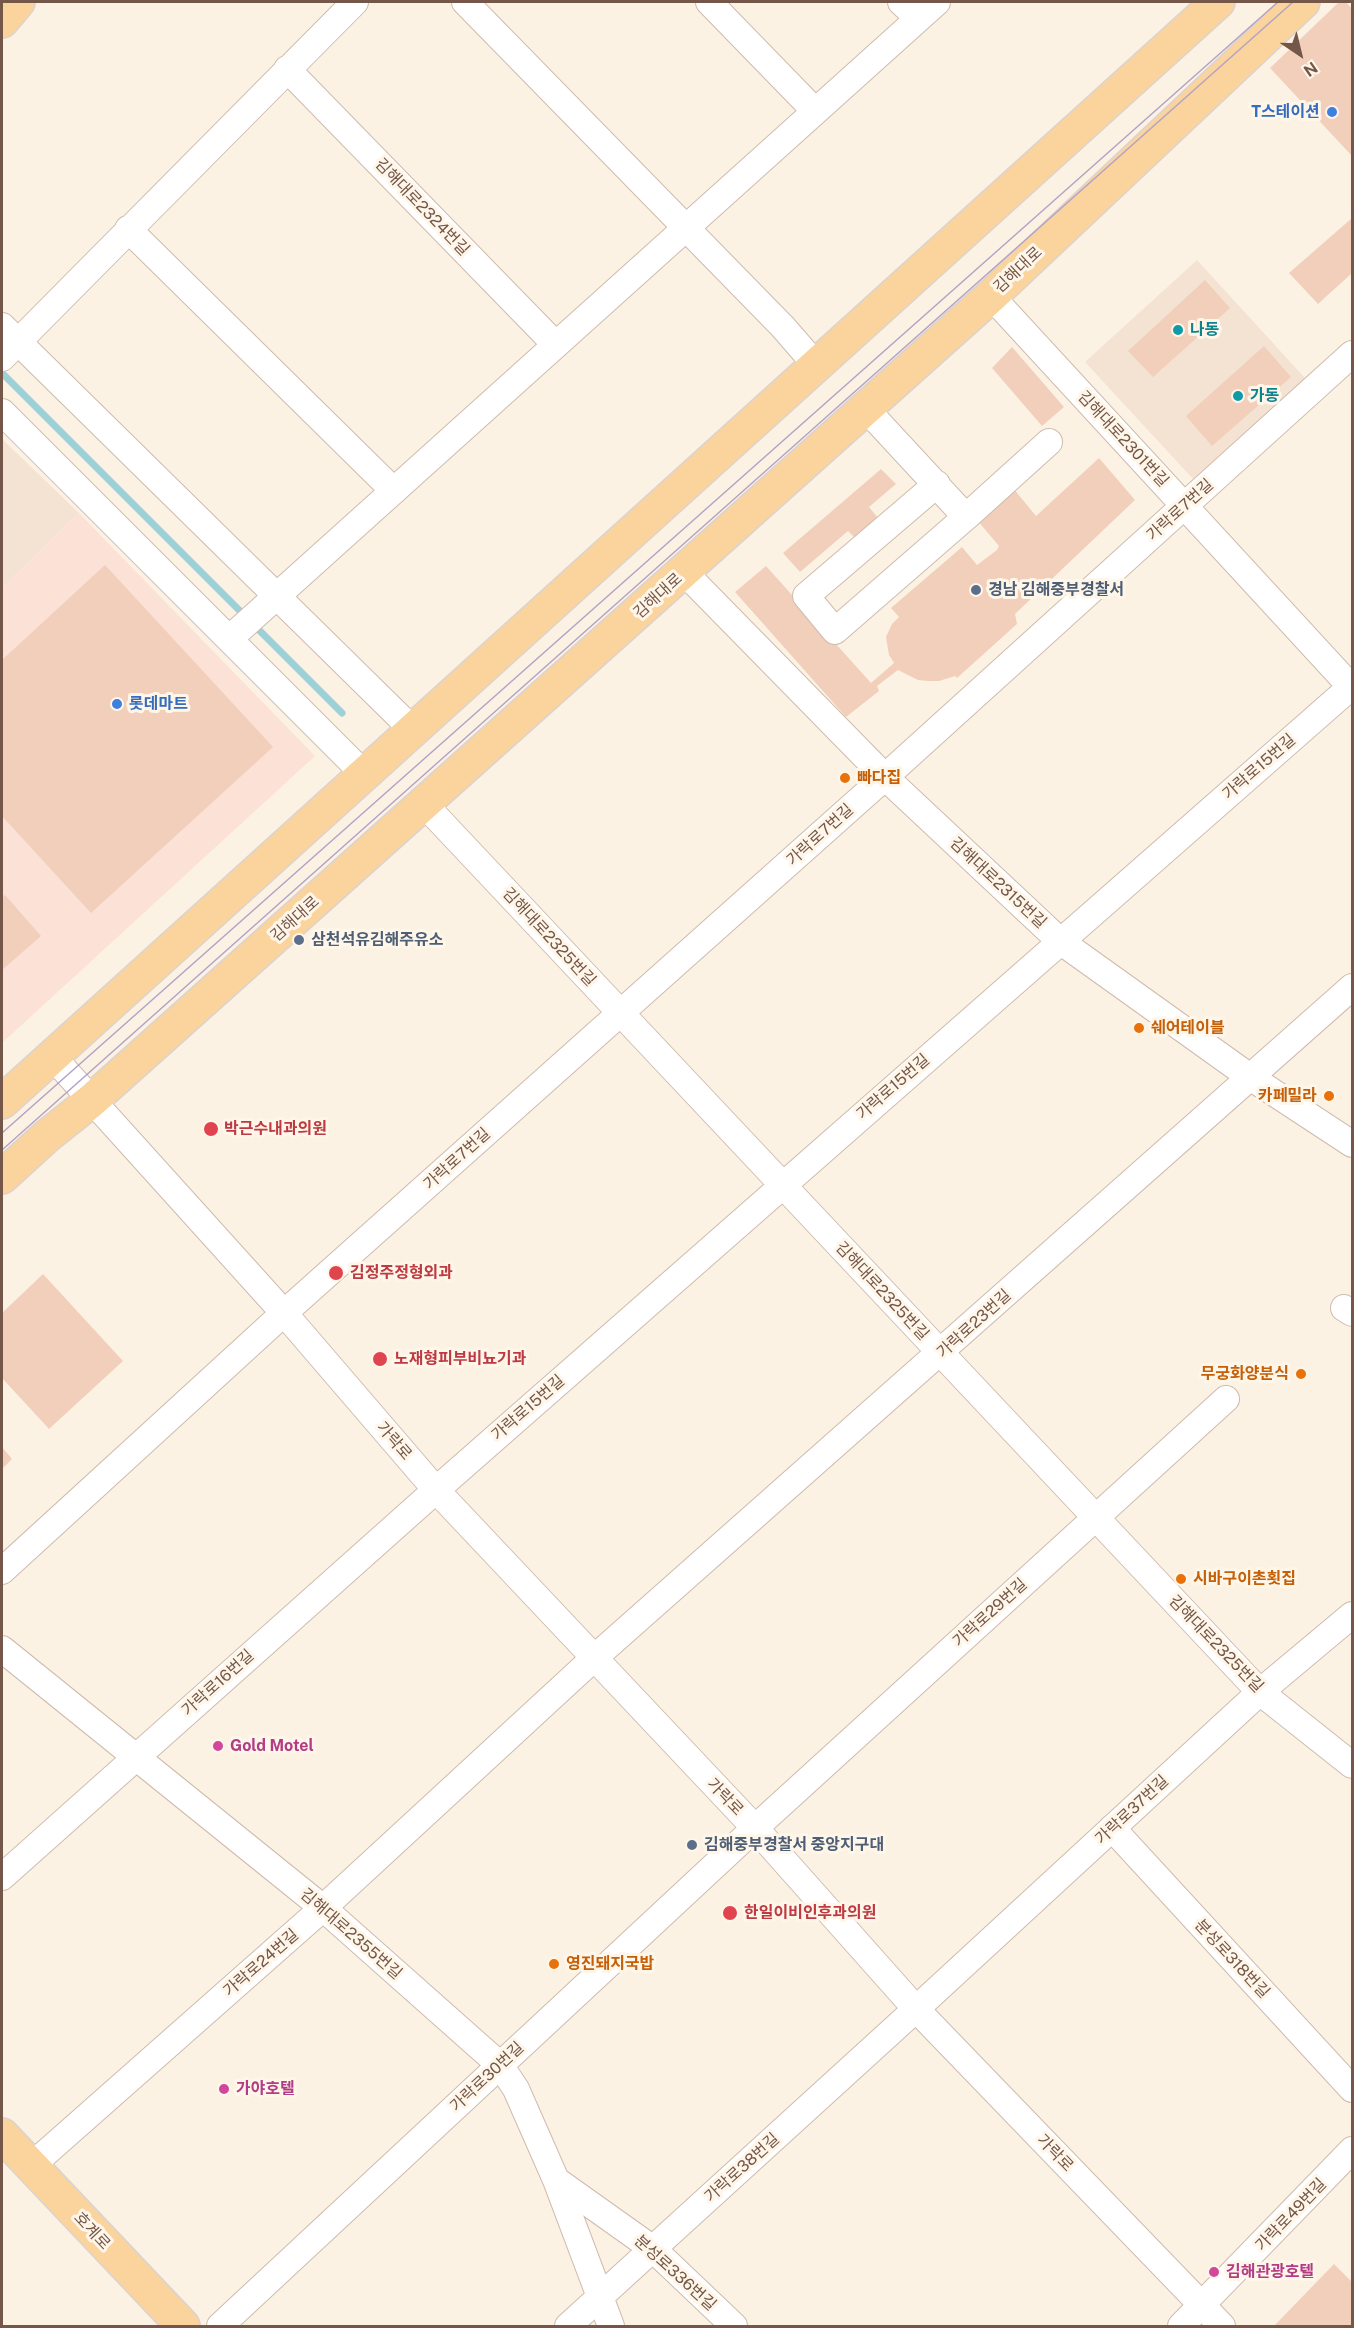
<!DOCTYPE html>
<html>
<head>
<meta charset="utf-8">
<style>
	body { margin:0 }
	#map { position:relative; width:1354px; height:2328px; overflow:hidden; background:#fcf2e4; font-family:"Public Sans",sans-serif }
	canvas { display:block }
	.frame { position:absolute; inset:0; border:3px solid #745749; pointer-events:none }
	.north { position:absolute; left:1270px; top:24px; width:60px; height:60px; -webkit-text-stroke:4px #fff6ea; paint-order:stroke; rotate:145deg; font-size:16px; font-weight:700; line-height:24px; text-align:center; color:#745749 }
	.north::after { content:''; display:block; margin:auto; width:21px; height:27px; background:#745749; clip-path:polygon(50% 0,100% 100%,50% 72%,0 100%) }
</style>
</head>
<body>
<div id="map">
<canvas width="1354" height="2328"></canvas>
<div class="frame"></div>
<div class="north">N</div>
</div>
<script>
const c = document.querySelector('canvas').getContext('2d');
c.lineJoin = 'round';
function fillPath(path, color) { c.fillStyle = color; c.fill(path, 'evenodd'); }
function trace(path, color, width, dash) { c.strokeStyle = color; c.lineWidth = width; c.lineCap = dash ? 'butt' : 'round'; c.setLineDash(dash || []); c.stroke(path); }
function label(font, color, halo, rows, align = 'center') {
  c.font = font + ' "Public Sans","Noto Sans KR",sans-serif'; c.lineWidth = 6; c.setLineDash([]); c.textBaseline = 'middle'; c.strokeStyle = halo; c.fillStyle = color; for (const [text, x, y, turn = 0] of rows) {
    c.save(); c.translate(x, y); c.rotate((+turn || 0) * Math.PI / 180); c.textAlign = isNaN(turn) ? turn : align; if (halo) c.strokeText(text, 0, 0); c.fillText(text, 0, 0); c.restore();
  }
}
fillPath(new Path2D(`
	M1197,260L1305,378L1193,479L1085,362Z
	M2,439L79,513L2,588Z`), '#f4e3d2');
fillPath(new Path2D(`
	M79,513L315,756L2,1043V588Z`), '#fce1d7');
trace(new Path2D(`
	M2,373L342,713`), '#9ed1d7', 7);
fillPath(new Path2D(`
	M1339,2H1346L1352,9V156L1270,68Z
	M1352,218V273L1318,304L1289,273Z
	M1205,280L1230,308L1153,377L1128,351Z
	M1264,346L1291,377L1212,446L1186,416Z
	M1012,347L1064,407L1042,426L992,368Z
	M1099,458L1135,500L1015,614L1017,624L957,678L955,676L939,681H928L918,680L898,670L877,686L879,691L846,717L735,592L766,566L871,683L894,663L889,655L886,637L892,624L899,617L891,608L962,547L977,565L997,550L999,546L977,520L1013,488L1036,516Z
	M881,469L896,484L869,507L879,519L855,538L848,531L800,572L783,553Z
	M105,565L273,747L91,913L2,816V660Z
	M5,895L41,936L2,970V898Z
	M43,1274L123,1361L49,1429L2,1378V1313Z
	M2,1447L12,1459L2,1469Z
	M1334,2264L1352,2282V2326H1274Z`), '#f1cfbb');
const minor = new Path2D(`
	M465,2L783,327L816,365
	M709,2L815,111
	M901,2L918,18
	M287,69L556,345
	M128,229L394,491
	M991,296L1352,688
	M2,326L413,730
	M2,358L355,2
	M866,409L966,517L835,631L806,596L937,484
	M2,412L364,774
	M966,517L1049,442
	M684,572L885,777L1060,941L1250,1077L1352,1144
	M229,639L937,2
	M424,804L1260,1692L1352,1765
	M52,1056L284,1313L436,1490L755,1828L916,2009L1222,2326
	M1344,1308L1352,1313
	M2,1571L284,1313L885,777L1352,354
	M2,1649L323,1908L500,2065L516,2089L556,2180L611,2326
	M1112,1828L1352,2089
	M2,1877L436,1490L1352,686
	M31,2166L323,1908L593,1659L1352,987
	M556,2180L653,2249L734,2326
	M220,2326L755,1828L1226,1399
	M568,2326L916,2009L1260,1692L1352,1615
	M1181,2326L1352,2150`);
const major = new Path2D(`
	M2,21L18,2
	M2,1102L1218,2
	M2,1177L47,1136L91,1101L991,296L1303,2
	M2,2135L183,2326`);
trace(minor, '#cfbbad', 28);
trace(major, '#dbd3d0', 36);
trace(minor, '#fff', 26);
trace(major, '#fad49c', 33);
trace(new Path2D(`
	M2,1133L1278,2
	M2,1150L1293,2`), '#b4a2c5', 1.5);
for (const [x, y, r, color] of [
	[1332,112,6,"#3f7fe0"],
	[1178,330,6,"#0f9aa8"],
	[1238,396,6,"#0f9aa8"],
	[976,590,6,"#5c6f8a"],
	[117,704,6,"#3f7fe0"],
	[845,778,6,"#e8710a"],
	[299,940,6,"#5c6f8a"],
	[1139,1028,6,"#e8710a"],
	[1329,1096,6,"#e8710a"],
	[211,1129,8,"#e0444e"],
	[336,1273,8,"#e0444e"],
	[380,1359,8,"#e0444e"],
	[1301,1374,6,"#e8710a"],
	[1181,1579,6,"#e8710a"],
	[218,1746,6,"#d1479c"],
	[692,1845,6,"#5c6f8a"],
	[730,1913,8,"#e0444e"],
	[554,1964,6,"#e8710a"],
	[224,2089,6,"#d1479c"],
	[1214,2272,6,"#d1479c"]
]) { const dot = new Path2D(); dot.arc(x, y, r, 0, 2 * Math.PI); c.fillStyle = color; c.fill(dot); trace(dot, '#fff6ea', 2); }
label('bold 16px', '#366cbe', '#fff6ea', [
	["T스테이션",1320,112],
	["롯데마트",129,704,"left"]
], 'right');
label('16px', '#745749', '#fff6ea', [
	["김해대로2324번길",422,207,46],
	["김해대로",1018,270,-43],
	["김해대로2301번길",1123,439,47],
	["가락로7번길",1180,510,-42],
	["김해대로",658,596,-42],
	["가락로15번길",1259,767,-41],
	["가락로7번길",820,835,-42],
	["김해대로2315번길",998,883,43],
	["김해대로",295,919,-42],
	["김해대로2325번길",549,937,47],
	["가락로15번길",893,1087,-41],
	["가락로7번길",457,1159,-42],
	["김해대로2325번길",882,1291,47],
	["가락로23번길",974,1324,-42],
	["가락로15번길",528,1408,-41],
	["가락로",394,1441,49],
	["가락로29번길",990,1613,-42],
	["김해대로2325번길",1216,1644,46],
	["가락로16번길",218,1683,-42],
	["가락로",725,1797,46],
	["가락로37번길",1132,1810,-43],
	["김해대로2355번길",351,1934,41],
	["분성로318번길",1232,1959,47],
	["가락로24번길",261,1963,-41],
	["가락로30번길",487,2077,-43],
	["가락로",1055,2153,46],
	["가락로38번길",742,2168,-42],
	["가락로49번길",1291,2215,-46],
	["호계로",92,2231,47],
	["분성로336번길",675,2273,42]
]);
label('bold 16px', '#0d838f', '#fff6ea', [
	["나동",1190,330],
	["가동",1250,396]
], 'left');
label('bold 16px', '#4e5e75', '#fff6ea', [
	["경남 김해중부경찰서",988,590],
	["삼천석유김해주유소",311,940],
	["김해중부경찰서 중앙지구대",704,1845]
], 'left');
label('bold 16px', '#c56008', '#fff6ea', [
	["빠다집",857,778],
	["쉐어테이블",1151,1028],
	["카페밀라",1317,1096,"right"],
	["무궁화양분식",1289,1374,"right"],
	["시바구이촌횟집",1193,1579],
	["영진돼지국밥",566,1964]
], 'left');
label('bold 16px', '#be3a42', '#fff6ea', [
	["박근수내과의원",224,1129],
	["김정주정형외과",350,1273],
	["노재형피부비뇨기과",394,1359],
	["한일이비인후과의원",744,1913]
], 'left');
label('bold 16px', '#b23c85', '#fff6ea', [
	["Gold Motel",230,1746],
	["가야호텔",236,2089],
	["김해관광호텔",1226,2272]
], 'left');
</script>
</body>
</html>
